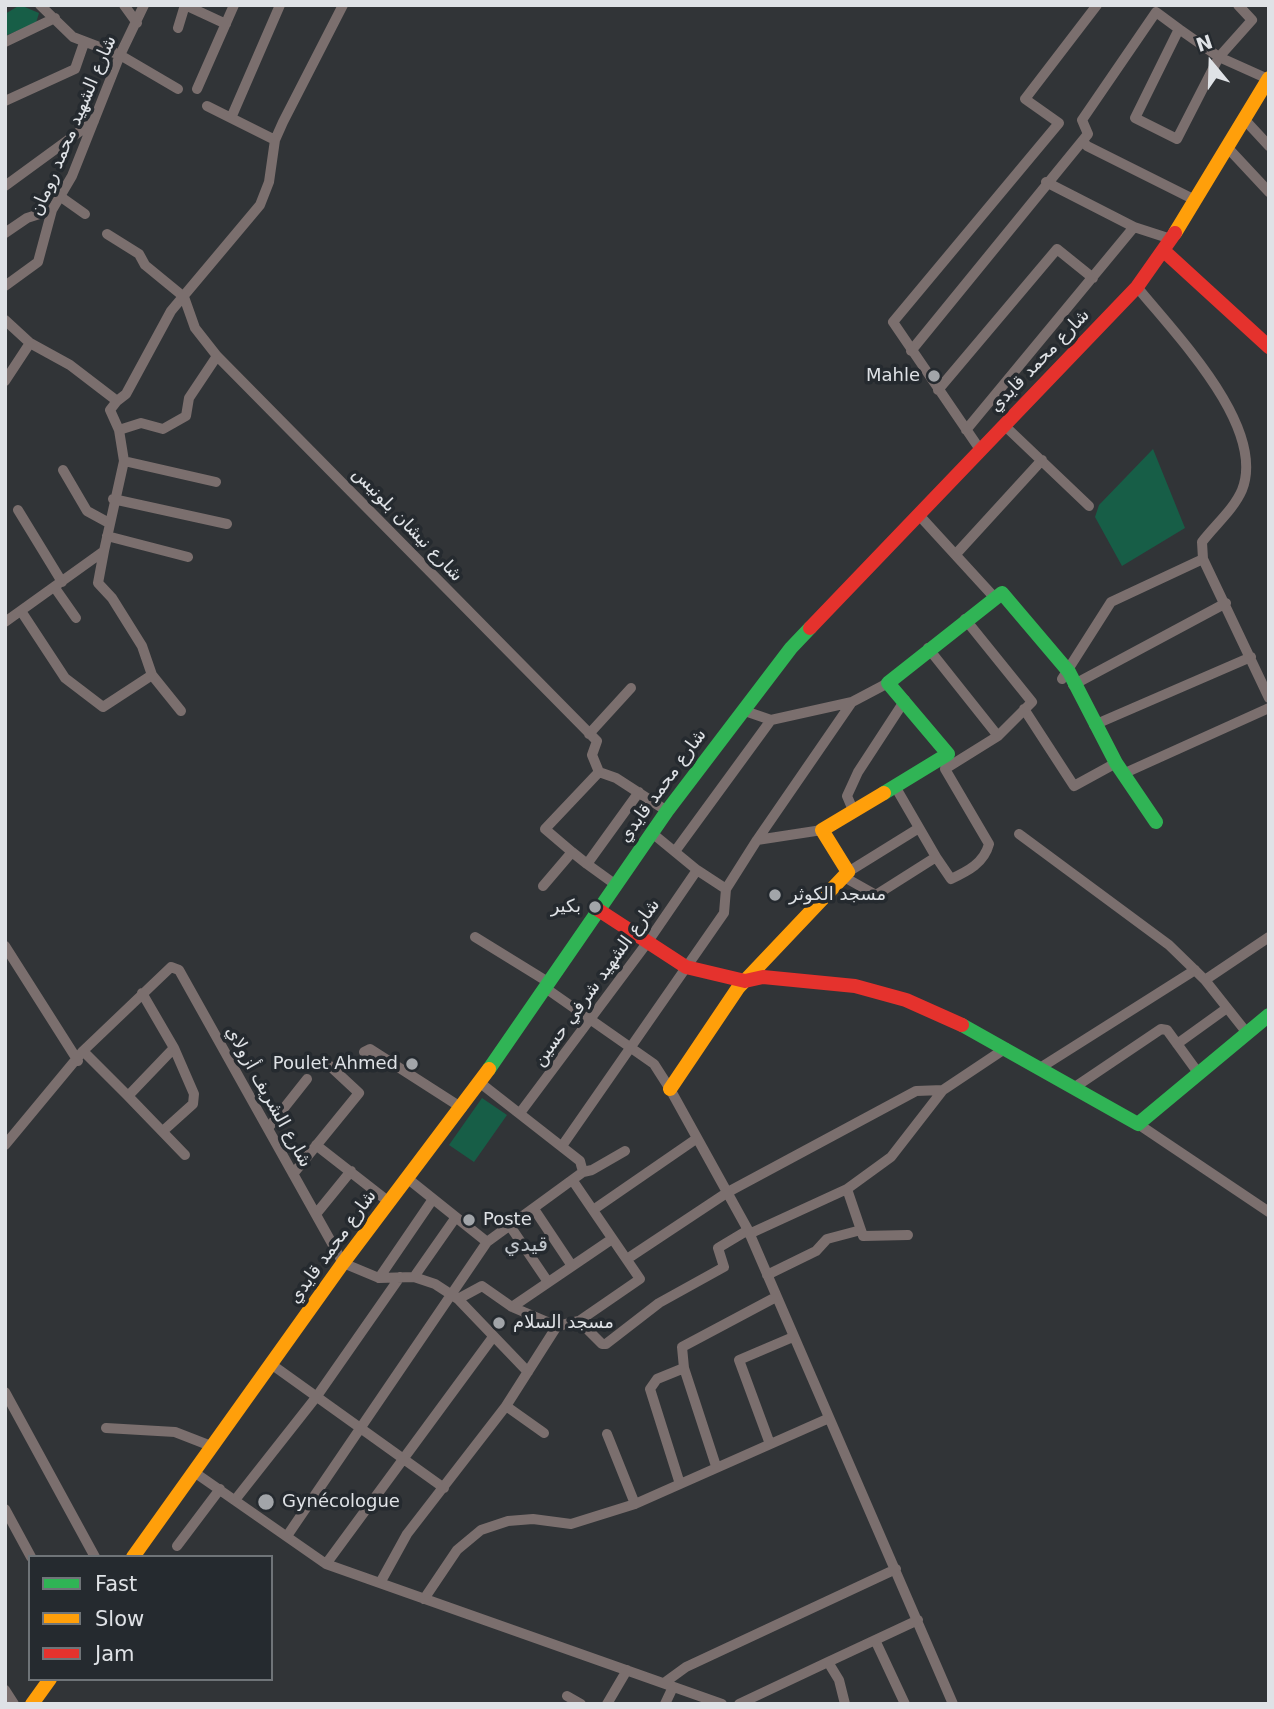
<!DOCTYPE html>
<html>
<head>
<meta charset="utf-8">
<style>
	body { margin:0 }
	#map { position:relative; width:1274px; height:1709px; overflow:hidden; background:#313437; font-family:"DejaVu Sans",sans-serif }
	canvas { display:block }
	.frame { position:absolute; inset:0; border:7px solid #dfe2e6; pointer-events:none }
	.legend { position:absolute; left:28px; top:1555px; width:245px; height:126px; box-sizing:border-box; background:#252a2f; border:2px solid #6f7478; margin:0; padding:9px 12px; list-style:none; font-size:21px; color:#dfe2e6 }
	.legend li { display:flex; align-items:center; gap:14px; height:35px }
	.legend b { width:35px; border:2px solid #6f7478 }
	.north { position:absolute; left:1176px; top:28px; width:70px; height:70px; -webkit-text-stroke:5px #252a2f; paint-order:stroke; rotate:341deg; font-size:19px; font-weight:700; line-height:28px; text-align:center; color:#dfe2e6 }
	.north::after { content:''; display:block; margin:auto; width:24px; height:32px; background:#dfe2e6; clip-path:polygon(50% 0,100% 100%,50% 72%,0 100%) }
</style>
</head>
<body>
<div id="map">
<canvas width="1274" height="1709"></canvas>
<div class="frame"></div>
<ul class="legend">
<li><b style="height:9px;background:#30b455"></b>Fast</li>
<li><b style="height:9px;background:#ff9f0a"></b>Slow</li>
<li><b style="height:9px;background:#e5322d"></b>Jam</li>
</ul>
<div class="north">N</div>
</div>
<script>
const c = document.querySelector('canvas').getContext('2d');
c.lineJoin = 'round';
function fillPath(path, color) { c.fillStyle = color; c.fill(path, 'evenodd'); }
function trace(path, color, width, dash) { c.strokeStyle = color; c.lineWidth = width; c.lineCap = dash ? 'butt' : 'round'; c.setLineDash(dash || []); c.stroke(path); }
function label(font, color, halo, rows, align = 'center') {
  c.font = font + ' "DejaVu Sans",Vazirmatn,sans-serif'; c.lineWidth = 7; c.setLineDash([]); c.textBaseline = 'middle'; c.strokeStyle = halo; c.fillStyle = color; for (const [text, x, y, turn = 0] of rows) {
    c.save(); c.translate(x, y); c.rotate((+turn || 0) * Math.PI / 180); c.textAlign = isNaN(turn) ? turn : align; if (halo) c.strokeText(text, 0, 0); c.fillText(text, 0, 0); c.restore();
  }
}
fillPath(new Path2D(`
	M20,5L39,13L36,23L5,36V14Z
	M1153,449L1185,528L1122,566L1095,517L1099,505Z
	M482,1098L507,1115L474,1162L449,1145Z`), '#175e47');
trace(new Path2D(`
	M40,5L73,37L120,55L178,89
	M124,5L137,23
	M185,5L226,24
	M178,28L185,5
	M1179,29L1219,57L1252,20L1238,5
	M5,42L55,18
	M197,89L234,5
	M5,101L75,69L84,43
	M207,106L275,140
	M231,118L280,5
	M1244,119L1269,146
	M1083,141L1087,146L1195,200
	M1227,147L1269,192
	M1046,182L1134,227L1171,239
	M5,186L94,121
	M61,197L85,214
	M5,233L27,218L52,210
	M107,234L139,254L145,265L184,297L195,328L217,356L597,741L592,755L599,772
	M5,286L38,262L52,210L72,176L120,55L144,5
	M1137,287C1175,334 1267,427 1242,490C1234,509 1214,526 1202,542L1203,559L1269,698
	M5,320L30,343L70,365L117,401L110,410L119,430L124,461L104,551L5,622
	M911,351L1088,134L1082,120L1156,12L1179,29L1135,118L1177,139L1219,57L1268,79
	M5,381L30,343
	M938,390L1057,249L1093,278
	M117,401L126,394L171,311L260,205L269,182L275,140L283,122L343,5
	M1005,426L1089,506
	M119,430L141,423L163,429L186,416L189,398L217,356
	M966,430L1134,227
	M981,451L893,322L1059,123L1025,99L1097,5
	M124,461L216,482
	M63,470L87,511L109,523
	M113,499L227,524
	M18,510L62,582
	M918,514L994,597
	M107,536L188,557
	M104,551L98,583L112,598L142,646L152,675L181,711
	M956,554L1042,460
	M55,588L76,618
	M21,611L65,678L103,707L152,675
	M928,648L998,736L1032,702L965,619
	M1062,679L1111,602L1203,559
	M1073,685L1226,603
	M1024,709L1074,786L1116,763
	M742,710L771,720L852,702L888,683
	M1094,725L1251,657
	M589,734L631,688
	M946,763L945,769L998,736
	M1125,773L1269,708
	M853,810L847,796L858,772L905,700
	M652,833L697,870L726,889L757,840L822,830
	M1019,834L1169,945L1205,980L1247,1033
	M757,840L852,702
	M676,850L771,720
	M572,852L545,829L599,772L616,778L667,811
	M936,857L951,879C968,871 984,863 989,844L945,769
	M848,872L919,828
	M844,877L876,895L936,857L896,788
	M616,885L587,864L639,792
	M543,886L572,852L587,864
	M475,937L548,982
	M5,946L78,1061
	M1205,980L1269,937
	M544,987L654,1064L670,1089L748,1230L953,1704
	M142,993L174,1048L128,1096L185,1155
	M1177,1044L1227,1008
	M83,1051L128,1096
	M364,1052L370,1049L462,1108
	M1040,1068L1195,970
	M1075,1087L1161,1029L1167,1030L1199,1074
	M520,1113L647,943L697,870
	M1138,1124L1269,1212
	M269,1127L307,1079
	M163,1131L193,1104L194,1094L174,1048
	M5,1145L83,1051L171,967L179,970L343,1263L379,1278L414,1277L435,1284L458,1299L528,1372
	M316,1145L389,1202
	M562,1146L724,913L726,889
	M583,1172L592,1170L625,1151
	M293,1174L359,1093L330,1066
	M407,1178L487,1242L583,1172L580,1161L479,1082
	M847,1189L863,1236L908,1235
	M534,1209L572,1266
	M593,1210L696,1139
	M316,1214L351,1171
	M510,1226L548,1282
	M749,1234L847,1189L891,1157L943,1090L1006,1048
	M627,1259L728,1192L916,1091L943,1090
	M767,1275L816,1251L827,1239L861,1230
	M414,1277L456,1217
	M379,1278L433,1199
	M458,1299L482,1286L512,1307L612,1239
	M512,1307L557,1326L579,1321L640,1279L573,1181
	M579,1321L602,1344H606L659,1303L724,1267L718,1248L748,1230
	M271,1364L444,1488
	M5,1392L95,1557
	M506,1406L544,1433
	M106,1428L175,1432L211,1446
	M607,1434L635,1504
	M770,1444L739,1360L793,1337
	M716,1466L684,1368L682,1347L776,1297
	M194,1472L326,1564L722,1704
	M680,1484L650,1389L657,1379L684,1368
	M235,1500L317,1396L400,1277
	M5,1509L31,1557
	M287,1536L487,1242
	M177,1546L220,1489
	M326,1564L493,1337
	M380,1583L407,1534L506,1406L557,1326
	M424,1599L457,1550L481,1530L508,1521L533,1519L571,1524L635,1504L827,1419
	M876,1642L905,1704
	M828,1662L918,1620
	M664,1683L686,1667L896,1569
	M5,1690L14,1704
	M567,1696L581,1704
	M607,1704L627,1670
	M665,1704L673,1687
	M739,1704L828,1662L839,1680L845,1704`), '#7b6f6e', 10);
trace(new Path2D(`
	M884,793L948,754L888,683L1002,593L1069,672L1116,763L1156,822
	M962,1025L1138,1124L1269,1015
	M489,1069L667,811L791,648L810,628`), '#30b455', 14);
trace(new Path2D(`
	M1175,233L1269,78
	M670,1089L738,988L848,872L822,830L884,793
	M133,1557L343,1263L489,1069
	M32,1704L50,1679`), '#ff9f0a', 14);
trace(new Path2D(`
	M1164,251L1269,347
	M810,628L1137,287L1175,233
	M597,909L686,967L745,981L763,977L855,986L906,1000L962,1025`), '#e5322d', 14);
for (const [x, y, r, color] of [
	[934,376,7,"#a2a5a9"],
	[775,895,7,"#a2a5a9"],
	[595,907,7,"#a2a5a9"],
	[412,1064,7,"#a2a5a9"],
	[469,1220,7,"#a2a5a9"],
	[499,1323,7,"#a2a5a9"],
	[266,1502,9,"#a2a5a9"]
]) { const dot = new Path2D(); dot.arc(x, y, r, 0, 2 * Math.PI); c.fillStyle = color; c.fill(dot); trace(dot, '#252a2f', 2.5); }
label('18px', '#dfe2e6', '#252a2f', [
	["شارع الشهيد محمد رومان",74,126,-67],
	["شارع محمد قايدي",1040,361,-46],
	["شارع نيشان بلونيس",407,525,46],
	["شارع محمد قايدي",663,786,-54],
	["شارع الشهيد شرفي حسين",597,983,-54],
	["شارع الشريف أزولاي",268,1097,61],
	["شارع محمد قايدي",333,1247,-54]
]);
label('18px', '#dfe2e6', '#252a2f', [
	["Mahle",920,376,"right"],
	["مسجد الكوثر",789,895],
	["بكير",581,907,"right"],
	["Poulet Ahmed",398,1064,"right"],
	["Poste",483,1220],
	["مسجد السلام",513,1323],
	["Gynécologue",282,1502]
], 'left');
label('21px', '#c0c6cc', '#252a2f', [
	["قيدي",526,1246]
]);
</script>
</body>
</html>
